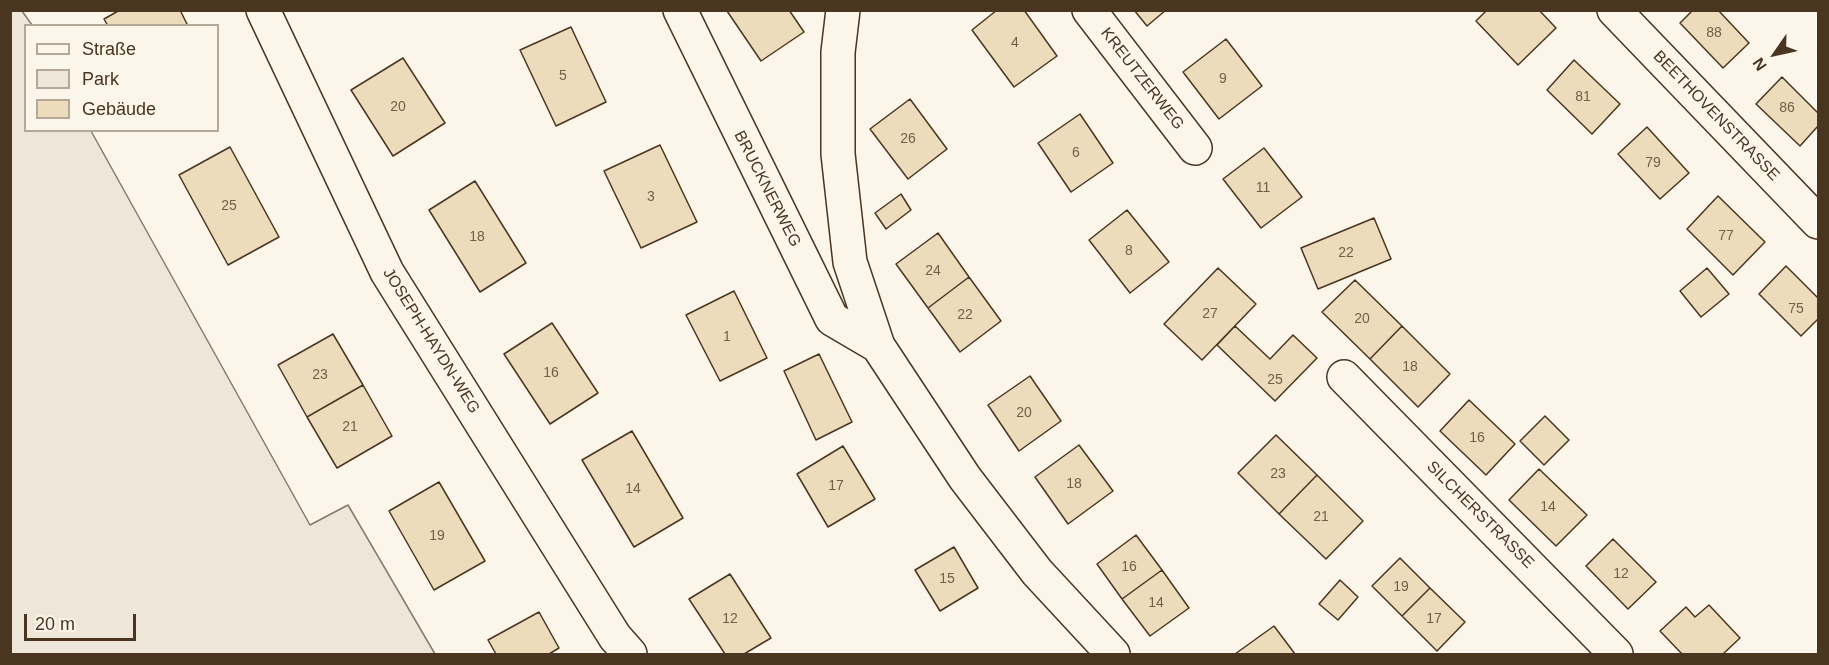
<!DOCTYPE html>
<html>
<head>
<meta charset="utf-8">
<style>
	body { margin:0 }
	#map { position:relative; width:1829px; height:665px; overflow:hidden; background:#fbf6e9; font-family:Arial,sans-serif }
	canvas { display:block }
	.frame { position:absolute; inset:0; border:12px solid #4a3520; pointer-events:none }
	.legend { position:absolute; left:24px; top:24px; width:195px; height:108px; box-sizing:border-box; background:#fbf6e9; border:2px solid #b4a999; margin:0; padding:8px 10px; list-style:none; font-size:18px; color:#4a3520 }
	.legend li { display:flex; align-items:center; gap:12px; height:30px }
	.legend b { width:30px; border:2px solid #b4a999 }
	.north { position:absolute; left:1745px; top:24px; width:60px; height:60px; -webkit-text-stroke:4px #fbf6e9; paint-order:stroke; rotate:236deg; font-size:16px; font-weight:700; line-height:24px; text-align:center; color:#4a3520 }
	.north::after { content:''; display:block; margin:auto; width:21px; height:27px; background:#4a3520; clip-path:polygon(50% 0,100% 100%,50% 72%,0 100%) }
	.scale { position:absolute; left:24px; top:614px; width:112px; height:27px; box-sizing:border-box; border:3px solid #4a3520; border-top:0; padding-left:8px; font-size:18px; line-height:21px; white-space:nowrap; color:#4a3520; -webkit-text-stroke:4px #fbf6e9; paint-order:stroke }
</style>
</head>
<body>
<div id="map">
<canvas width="1829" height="665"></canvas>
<div class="frame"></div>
<ul class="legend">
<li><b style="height:8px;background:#fbf6e9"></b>Straße</li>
<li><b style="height:16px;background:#ede6d9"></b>Park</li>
<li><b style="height:16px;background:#ecdcbc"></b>Gebäude</li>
</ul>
<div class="north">N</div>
<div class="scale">20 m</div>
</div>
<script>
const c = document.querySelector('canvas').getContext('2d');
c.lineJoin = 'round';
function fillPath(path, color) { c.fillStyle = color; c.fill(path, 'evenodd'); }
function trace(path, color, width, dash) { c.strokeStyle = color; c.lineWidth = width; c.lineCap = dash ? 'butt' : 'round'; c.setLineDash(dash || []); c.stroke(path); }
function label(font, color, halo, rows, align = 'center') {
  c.font = font + ' Arial,sans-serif'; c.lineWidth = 4.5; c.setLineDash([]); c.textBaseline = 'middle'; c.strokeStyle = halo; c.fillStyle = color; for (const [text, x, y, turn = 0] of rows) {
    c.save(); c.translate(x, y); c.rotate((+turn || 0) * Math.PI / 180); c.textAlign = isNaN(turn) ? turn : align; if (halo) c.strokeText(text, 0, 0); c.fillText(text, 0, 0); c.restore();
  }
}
const green = new Path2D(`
	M10,11H22L32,25L26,26V130L91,131L310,525L348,505L435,654H11Z`);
fillPath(green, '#ede6d9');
trace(green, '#887966', 1.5);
const building = new Path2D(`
	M120,10H180L188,26H108L104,19Z
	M789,10L804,32L761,61L727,11Z
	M997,10H1024L1057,56L1014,87L972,30Z
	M1134,10H1166L1147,26Z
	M1487,10H1539L1556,28L1518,65L1476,21Z
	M1693,10H1718L1749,43L1723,68L1680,23Z
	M571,27L606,102L556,126L520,50Z
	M1226,39L1262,86L1219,119L1183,72Z
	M403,58L445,123L393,156L351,90Z
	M1574,60L1620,104L1592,134L1547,90Z
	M1782,77L1818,113V126L1800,146L1756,104Z
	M910,99L947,149L908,179L870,129Z
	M1080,114L1113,163L1071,192L1038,143Z
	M1647,127L1689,173L1660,199L1618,154Z
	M660,145L697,222L641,248L604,171Z
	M230,147L279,237L228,265L179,175Z
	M1264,148L1302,197L1261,228L1223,179Z
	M475,181L526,263L480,292L429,210Z
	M901,194L911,210L886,229L875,213Z
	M1718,196L1765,242L1733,275L1687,229Z
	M1127,210L1169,262L1130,293L1089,240Z
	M1374,218L1391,259L1318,289L1301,248Z
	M938,233L969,277L928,308L896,264Z
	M1786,266L1818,298V319L1801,336L1759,294Z
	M1218,268L1256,304L1202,360L1164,324Z
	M1707,268L1729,294L1701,317L1680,291Z
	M969,277L1001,321L960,352L928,308Z
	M1355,280L1402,326L1370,359L1322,312Z
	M734,291L767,358L720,381L686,315Z
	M552,323L598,393L550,424L504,354Z
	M1235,326L1270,359L1293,335L1317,358L1275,401L1217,345Z
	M1402,326L1450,374L1418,407L1370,359Z
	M333,334L363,385L307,417L278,365Z
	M819,354L852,422L816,440L784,371Z
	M1030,376L1061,421L1019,451L988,405Z
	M363,385L392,436L337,468L307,417Z
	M1469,400L1515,444L1486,475L1440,431Z
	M1545,416L1569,440L1544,465L1520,441Z
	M632,431L683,518L634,547L582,460Z
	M1276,435L1317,475L1279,514L1238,473Z
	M1079,445L1113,491L1068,524L1035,477Z
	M843,446L875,499L828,527L797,474Z
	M1539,469L1587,515L1556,546L1509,500Z
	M1317,475L1363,521L1326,559L1279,514Z
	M439,482L485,561L434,590L389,511Z
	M1136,535L1162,570L1122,599L1097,564Z
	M1613,539L1656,582L1628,609L1586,566Z
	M954,547L978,588L940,611L915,570Z
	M1400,558L1430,588L1402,616L1372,586Z
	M1162,570L1189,608L1150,636L1122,599Z
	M730,574L771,638L744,654H725L689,599Z
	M1340,580L1358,597L1338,620L1319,604Z
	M1430,588L1465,622L1437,651L1402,616Z
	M1709,605L1740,638L1723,654H1682L1660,631L1686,607L1695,617Z
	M539,612L559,648L549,654H496L488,640Z
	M1274,626L1295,654H1235Z`);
fillPath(building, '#ecdcbc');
trace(building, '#4a3520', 1.5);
const minor = new Path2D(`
	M263,10L387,272L615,637L630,654
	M680,10L832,319L878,346
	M843,10L838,52V154L850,262L878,346L965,478L1037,572L1113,654
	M1089,10L1195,148
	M1614,10L1818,222
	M1344,377L1616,654`);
trace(minor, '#4a3520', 36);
trace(minor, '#fbf6e9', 33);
label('14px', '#725f47', null, [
	["88",1714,33],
	["4",1015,43],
	["5",563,76],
	["9",1223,79],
	["81",1583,97],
	["20",398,107],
	["86",1787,108],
	["26",908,139],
	["6",1076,153],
	["79",1653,163],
	["11",1263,188],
	["3",651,197],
	["25",229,206],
	["77",1726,236],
	["18",477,237],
	["8",1129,251],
	["22",1346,253],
	["24",933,271],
	["75",1796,309],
	["27",1210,314],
	["22",965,315],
	["20",1362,319],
	["1",727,337],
	["18",1410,367],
	["16",551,373],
	["23",320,375],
	["25",1275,380],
	["20",1024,413],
	["21",350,427],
	["16",1477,438],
	["23",1278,474],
	["18",1074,484],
	["17",836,486],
	["14",633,489],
	["14",1548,507],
	["21",1321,517],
	["19",437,536],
	["16",1129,567],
	["12",1621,574],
	["15",947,579],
	["19",1401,587],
	["14",1156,603],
	["12",730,619],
	["17",1434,619]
]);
label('16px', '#4a3520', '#fbf6e9', [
	["KREUTZERWEG",1142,79,52],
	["BEETHOVENSTRASSE",1716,116,46],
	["BRUCKNERWEG",767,189,63],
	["JOSEPH-HAYDN-WEG",431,341,58],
	["SILCHERSTRASSE",1480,515,45]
]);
</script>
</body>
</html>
